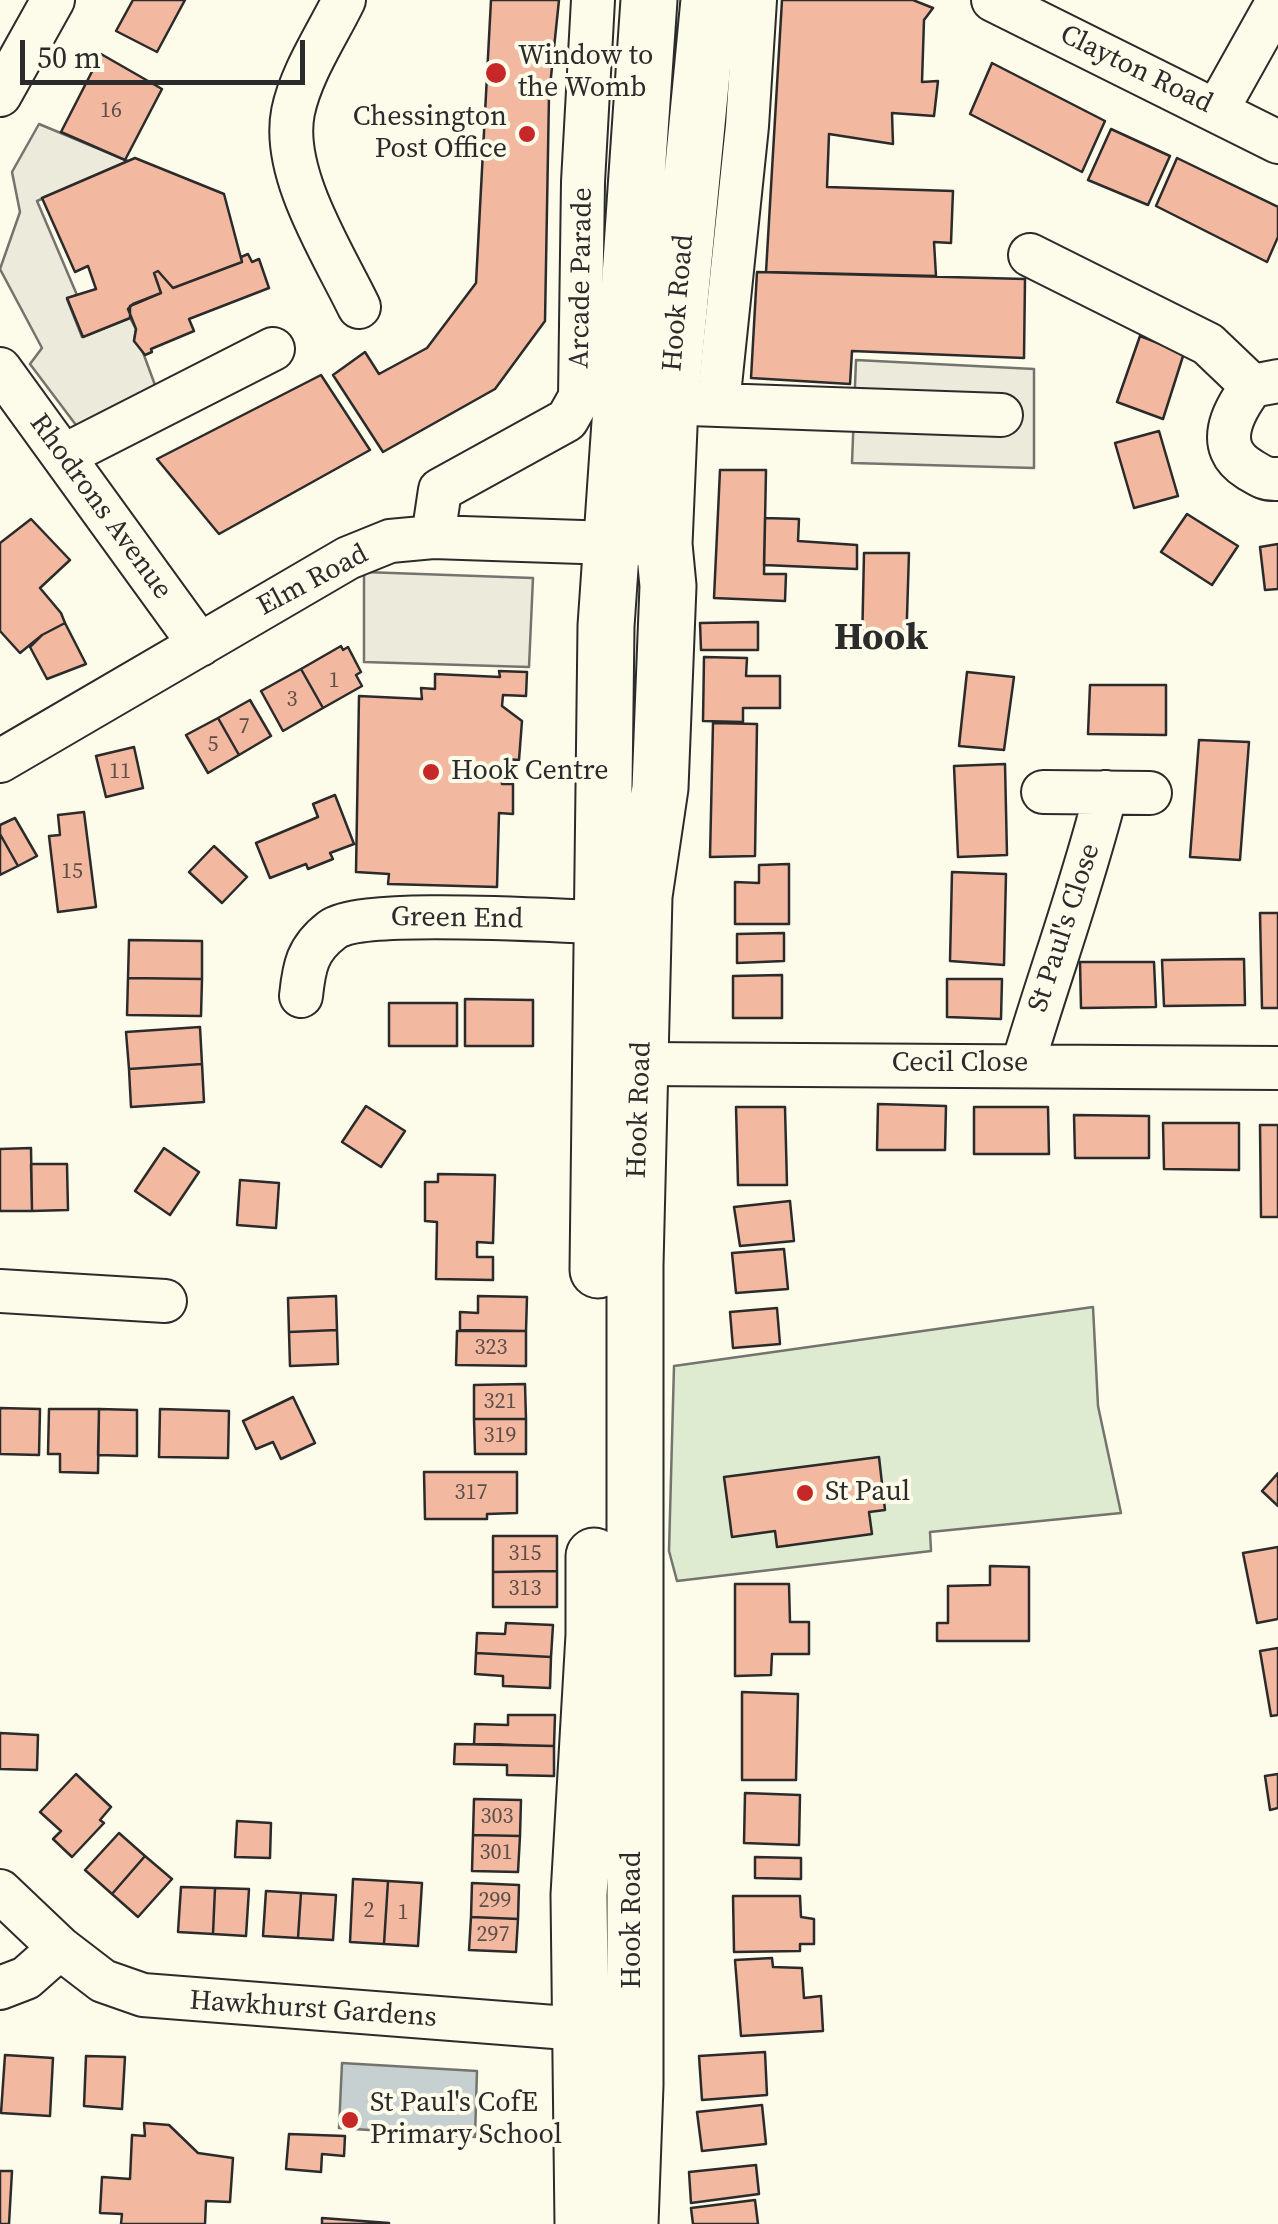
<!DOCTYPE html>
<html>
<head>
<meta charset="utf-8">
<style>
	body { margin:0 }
	#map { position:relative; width:1278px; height:2224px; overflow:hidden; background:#fdfbea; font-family:"Source Serif 4",serif }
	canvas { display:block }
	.scale { position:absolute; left:20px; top:40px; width:285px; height:45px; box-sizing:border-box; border:5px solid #2b2b2b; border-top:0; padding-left:12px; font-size:30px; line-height:35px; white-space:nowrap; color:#2b2b2b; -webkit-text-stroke:8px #fdfbea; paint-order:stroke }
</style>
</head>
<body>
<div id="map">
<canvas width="1278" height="2224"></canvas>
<div class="scale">50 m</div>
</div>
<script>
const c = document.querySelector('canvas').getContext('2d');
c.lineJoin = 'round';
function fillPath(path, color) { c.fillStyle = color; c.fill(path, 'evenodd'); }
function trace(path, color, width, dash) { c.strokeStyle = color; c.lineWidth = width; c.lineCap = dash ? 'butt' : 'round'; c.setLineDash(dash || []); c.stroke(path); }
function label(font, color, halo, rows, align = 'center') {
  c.font = font + ' "Source Serif 4",serif'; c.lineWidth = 8; c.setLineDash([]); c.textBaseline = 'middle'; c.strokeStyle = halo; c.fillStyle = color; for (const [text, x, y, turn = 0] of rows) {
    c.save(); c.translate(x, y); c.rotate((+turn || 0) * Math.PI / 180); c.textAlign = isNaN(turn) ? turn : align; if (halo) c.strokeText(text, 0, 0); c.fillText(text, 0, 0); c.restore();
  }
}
const green = new Path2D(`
	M1093,1307L1098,1406L1121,1513L930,1532L931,1551L677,1581L669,1551L674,1366Z`);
fillPath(green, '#deebd1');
trace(green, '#74746e', 2.5);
const parking = new Path2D(`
	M39,124L128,161L37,201L77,295L67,299L82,337L130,318L136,329L134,341L141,347L155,385L79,429L30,364L42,348L0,269L20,212L12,172Z
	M856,360L1034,369V468L852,463Z
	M364,572L533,578L529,667L364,662Z`);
fillPath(parking, '#eceadb');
trace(parking, '#74746e', 2.5);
const water = new Path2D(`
	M342,2063L477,2071L475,2137L339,2128Z`);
fillPath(water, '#c7d0d0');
trace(water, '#74746e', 2.5);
const building = new Path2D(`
	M133,0H185L157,52L116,31Z
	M491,0H559L549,96L545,321L495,389L383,452L333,375L365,352L379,374L427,348L476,283Z
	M782,0H913L933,8L924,20L922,82L938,81L934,116L892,113L893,144L829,134L827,187L953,191L951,243L934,242L936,276L766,272Z
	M101,54L162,89L125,160L61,132Z
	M992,63L1105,121L1082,172L970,114Z
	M1111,129L1170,156L1148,205L1088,180Z
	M135,158L224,194L242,262L173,288L158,271L154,273L161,293L130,306V318L83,337L67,298L96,289L88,266L75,272L42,198Z
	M1177,158L1278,207V237L1267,262L1156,206Z
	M248,254L252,262L259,259L269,288L189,319L194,331L151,349L152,352L145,355L134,341L136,329L128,309L133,304L161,293L154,273L158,271L173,288L242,262L241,257Z
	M757,272L1025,279L1024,358L852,351L850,384L751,378Z
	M1140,336L1184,353L1163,419L1117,402Z
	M321,375L370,450L219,534L157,459Z
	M1159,431L1178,496L1134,508L1115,443Z
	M720,470H766L764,574H786L785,601L714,598Z
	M1187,514L1238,546L1212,585L1161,552Z
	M765,518L799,519L798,541L857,545V569L764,565Z
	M31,519L70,560L40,588L61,613L65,623L42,635L20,653L0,631V543Z
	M1278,544V589L1265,590L1260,547Z
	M864,553H909L906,648L862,647Z
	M758,622V650H701L700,623Z
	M65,623L86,664L47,679L30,647L42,635Z
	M341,646L343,650L348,647L361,672L356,675L362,686L323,708L301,669Z
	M704,657L747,658L746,676H780V708H743V722L703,721Z
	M301,669L323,708L283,731L261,691Z
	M499,671L527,672L526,696L503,695L502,706L522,721L519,760L505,759L502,784H513V814L499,813L497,887L388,884L389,874L356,872L359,696L422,699L421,688L435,689V674L500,677Z
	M967,672L1014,677L1004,750L959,746Z
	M1090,685H1166V735L1088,734Z
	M250,700L271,736L239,755L218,718Z
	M218,718L239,755L208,773L186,735Z
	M713,723L757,724L755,856L710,857Z
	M1199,740L1249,742L1240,860L1190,857Z
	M134,747L143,788L106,797L96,756Z
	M1005,764L1007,855L958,857L954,766Z
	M335,795L354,844L330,853L333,859L308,869L306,864L270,878L256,843L318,817L313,804Z
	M84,812L96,907L58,912L49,836L60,835L58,815Z
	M15,818L37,856L18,866L0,834V825Z
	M0,834L18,866L0,875Z
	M214,846L247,877L222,903L189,872Z
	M789,864V924H735V882L759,883V865Z
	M952,872L1006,874L1004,965L950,961Z
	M1260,913H1278V1008H1262Z
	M784,933V961L737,963V934Z
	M129,940L202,941V979L128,978Z
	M1244,959L1245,1005L1164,1006L1162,960Z
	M1080,962H1154L1156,1007L1081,1008Z
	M782,975V1018H733V976Z
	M128,978L202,979L201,1016L127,1015Z
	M947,979H1002L1001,1019L947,1017Z
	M465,999L533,1000V1046H465Z
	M389,1003H457V1046H389Z
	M200,1027L202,1064L129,1069L126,1032Z
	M202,1064L204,1102L131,1107L129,1069Z
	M878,1104L946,1106L945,1150H877Z
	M366,1106L405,1131L381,1167L342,1142Z
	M736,1107H785L787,1185H738Z
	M974,1107H1048L1049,1154H974Z
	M1074,1115L1149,1116V1158H1075Z
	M1163,1123H1239V1170L1164,1169Z
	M1260,1125H1278V1217H1261Z
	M31,1148L32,1211H0V1149Z
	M164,1148L199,1172L170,1215L135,1191Z
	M31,1164H67L68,1210L32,1211Z
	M438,1174L495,1175L493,1243L477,1242V1257H493V1280L436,1279L437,1222L425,1221V1182H438Z
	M240,1180L279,1183L276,1228L237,1225Z
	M790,1201L794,1241L740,1246L734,1207Z
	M784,1249L788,1289L736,1293L732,1253Z
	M336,1296L337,1330L289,1332L288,1298Z
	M478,1296L527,1297L526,1331L460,1330V1312L478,1313Z
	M777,1308L780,1344L733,1348L730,1312Z
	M337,1330L338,1364L290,1366L289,1332Z
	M457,1331H526V1366L456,1365Z
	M525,1384L526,1419H474V1385Z
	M293,1397L315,1443L281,1459L273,1442L256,1449L243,1421Z
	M0,1408L40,1409L39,1455L0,1454Z
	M49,1409H99L98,1473L60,1472V1454H48Z
	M99,1409L137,1410V1456L98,1455Z
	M160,1409L229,1411L228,1458L159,1457Z
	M474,1419H526V1454H475Z
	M879,1457L885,1510L869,1512L872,1534L777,1547L775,1531L732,1537L724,1477Z
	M424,1472H517V1513L487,1514V1519H425Z
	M1278,1473V1506L1262,1491Z
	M493,1536H557V1571L493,1572Z
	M1278,1547V1619L1257,1623L1243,1553Z
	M990,1566L1029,1567V1641H937V1623H948V1586L990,1585Z
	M557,1571V1607H493V1572Z
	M735,1584H789L790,1622H809V1654H772L771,1675L735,1676Z
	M506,1623L553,1625L551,1657L476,1653L477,1633L505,1634Z
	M1278,1648V1715L1271,1716L1260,1651Z
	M476,1653L551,1657L550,1688L503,1686V1676L475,1674Z
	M742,1692L798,1694L796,1780H742Z
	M508,1715H555L554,1746L474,1744L475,1724L508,1725Z
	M0,1733L38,1735L37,1770L0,1769Z
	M455,1744L554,1746V1776L507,1775V1765L454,1764Z
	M76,1774L111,1807L100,1820L104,1823L72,1857L53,1839L61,1831L40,1812Z
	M1278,1774V1808L1270,1810L1265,1776Z
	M745,1793L800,1795L799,1845L744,1843Z
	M474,1799L521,1800L520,1836L473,1835Z
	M237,1821L271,1823L270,1858L235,1857Z
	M119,1833L145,1856L112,1894L85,1870Z
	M473,1835L520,1836L518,1872L472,1871Z
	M145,1856L172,1879L138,1917L112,1894Z
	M755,1857L801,1858V1879L755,1878Z
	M353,1879L388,1881L384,1944L350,1942Z
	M388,1881L422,1883L418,1946L384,1944Z
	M472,1883L519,1885L518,1919L471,1917Z
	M181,1887L215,1888L213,1934L178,1932Z
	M215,1888L249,1889L246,1936L213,1934Z
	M266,1891L301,1893L298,1938L263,1936Z
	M301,1893L336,1895L333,1940L298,1938Z
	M733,1896H800L801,1917L814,1919V1944H800V1951L734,1952Z
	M471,1917L518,1919L516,1952L469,1950Z
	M772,1958L773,1967L802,1968L804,1998L821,1996L823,2031L741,2036L735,1960Z
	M765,2052L767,2095L702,2100L699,2056Z
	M5,2055L53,2058L50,2116L1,2113Z
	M86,2056L125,2057L122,2109L84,2106Z
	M762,2105L766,2144L702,2151L697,2112Z
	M144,2123L169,2125L198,2153L233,2158L230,2202L206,2201L205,2224H121L122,2214L100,2213L102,2177L130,2179L132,2135L145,2136Z
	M289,2134L345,2136L344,2156L322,2154L321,2172L286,2169Z
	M756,2165L759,2194L691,2203L689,2172Z
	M0,2171H12L9,2224H0Z
	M755,2200L758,2224H693L691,2208Z
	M322,2218L389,2223V2224H322Z`);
fillPath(building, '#f2b8a0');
trace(building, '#2b2b2b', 2.5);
const minor = new Path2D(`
	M344,0C327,35 301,73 293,112C281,173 333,253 359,307
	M993,0L1278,142
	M0,95L53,0
	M1217,110L1278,1
	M1030,255L1208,344L1252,386
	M0,369L200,645
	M1278,381L1252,386C1233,411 1213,447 1249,469C1259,475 1265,480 1278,479
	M690,404L1001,415
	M718,404L747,126L755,0
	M63,456L273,349
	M433,537L440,490L567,420L580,397L583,182L593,0
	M0,761L348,558L390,541L433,537L641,544
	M1043,792L1150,793
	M301,996C304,967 307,949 332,930C362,908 553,921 600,922
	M642,1064L1278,1068
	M1023,1064C1050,973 1083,884 1106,792
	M0,1291L165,1301
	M0,1891L60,1948L103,1981L143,1995L580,2029
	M0,1988L26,1978L60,1948`);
const highway = new Path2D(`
	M598,1270L606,626L649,0
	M583,2224L579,1895L594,1635V1556
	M630,2224L635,2085V1265L644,896L660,788L668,586L664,544L670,404L709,0`);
trace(minor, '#2b2b2b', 46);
trace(highway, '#2b2b2b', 59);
trace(minor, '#fdfbea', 42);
trace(highway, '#fdfbea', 55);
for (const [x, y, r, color] of [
	[496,73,12,"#c62828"],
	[527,134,10,"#c62828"],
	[431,772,10,"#c62828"],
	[805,1493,10,"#c62828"],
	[350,2120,10,"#c62828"]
]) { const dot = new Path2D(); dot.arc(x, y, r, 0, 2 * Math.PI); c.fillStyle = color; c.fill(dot); trace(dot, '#fdfbea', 4); }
label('22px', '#5d4e48', null, [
	["16",111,111],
	["1",334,681],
	["3",292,700],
	["7",244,727],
	["5",213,745],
	["11",120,772],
	["15",72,872],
	["323",491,1348],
	["321",500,1402],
	["319",500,1436],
	["317",471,1493],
	["315",525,1554],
	["313",525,1589],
	["303",497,1817],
	["301",496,1853],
	["299",495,1901],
	["2",369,1911],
	["1",403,1913],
	["297",493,1935]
]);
label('28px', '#2b2b2b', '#fdfbea', [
	["Window to",518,57],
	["the Womb",518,89],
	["Chessington",507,118,"right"],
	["Post Office",507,150,"right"],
	["Hook Centre",451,772],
	["St Paul",825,1493],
	["St Paul's CofE",370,2104],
	["Primary School",370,2136]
], 'left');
label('28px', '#2b2b2b', '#fdfbea', [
	["Clayton Road",1136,70,26],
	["Arcade Parade",582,278,-89],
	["Hook Road",679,303,-85],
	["Rhodrons Avenue",100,507,54],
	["Elm Road",313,581,-28],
	["Green End",457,919,1],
	["St Paul's Close",1065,928,-72],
	["Cecil Close",960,1064],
	["Hook Road",640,1110,-88],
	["Hook Road",633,1920,-90],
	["Hawkhurst Gardens",313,2010,4]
]);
label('bold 38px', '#2b2b2b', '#fdfbea', [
	["Hook",881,639]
]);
</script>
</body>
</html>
